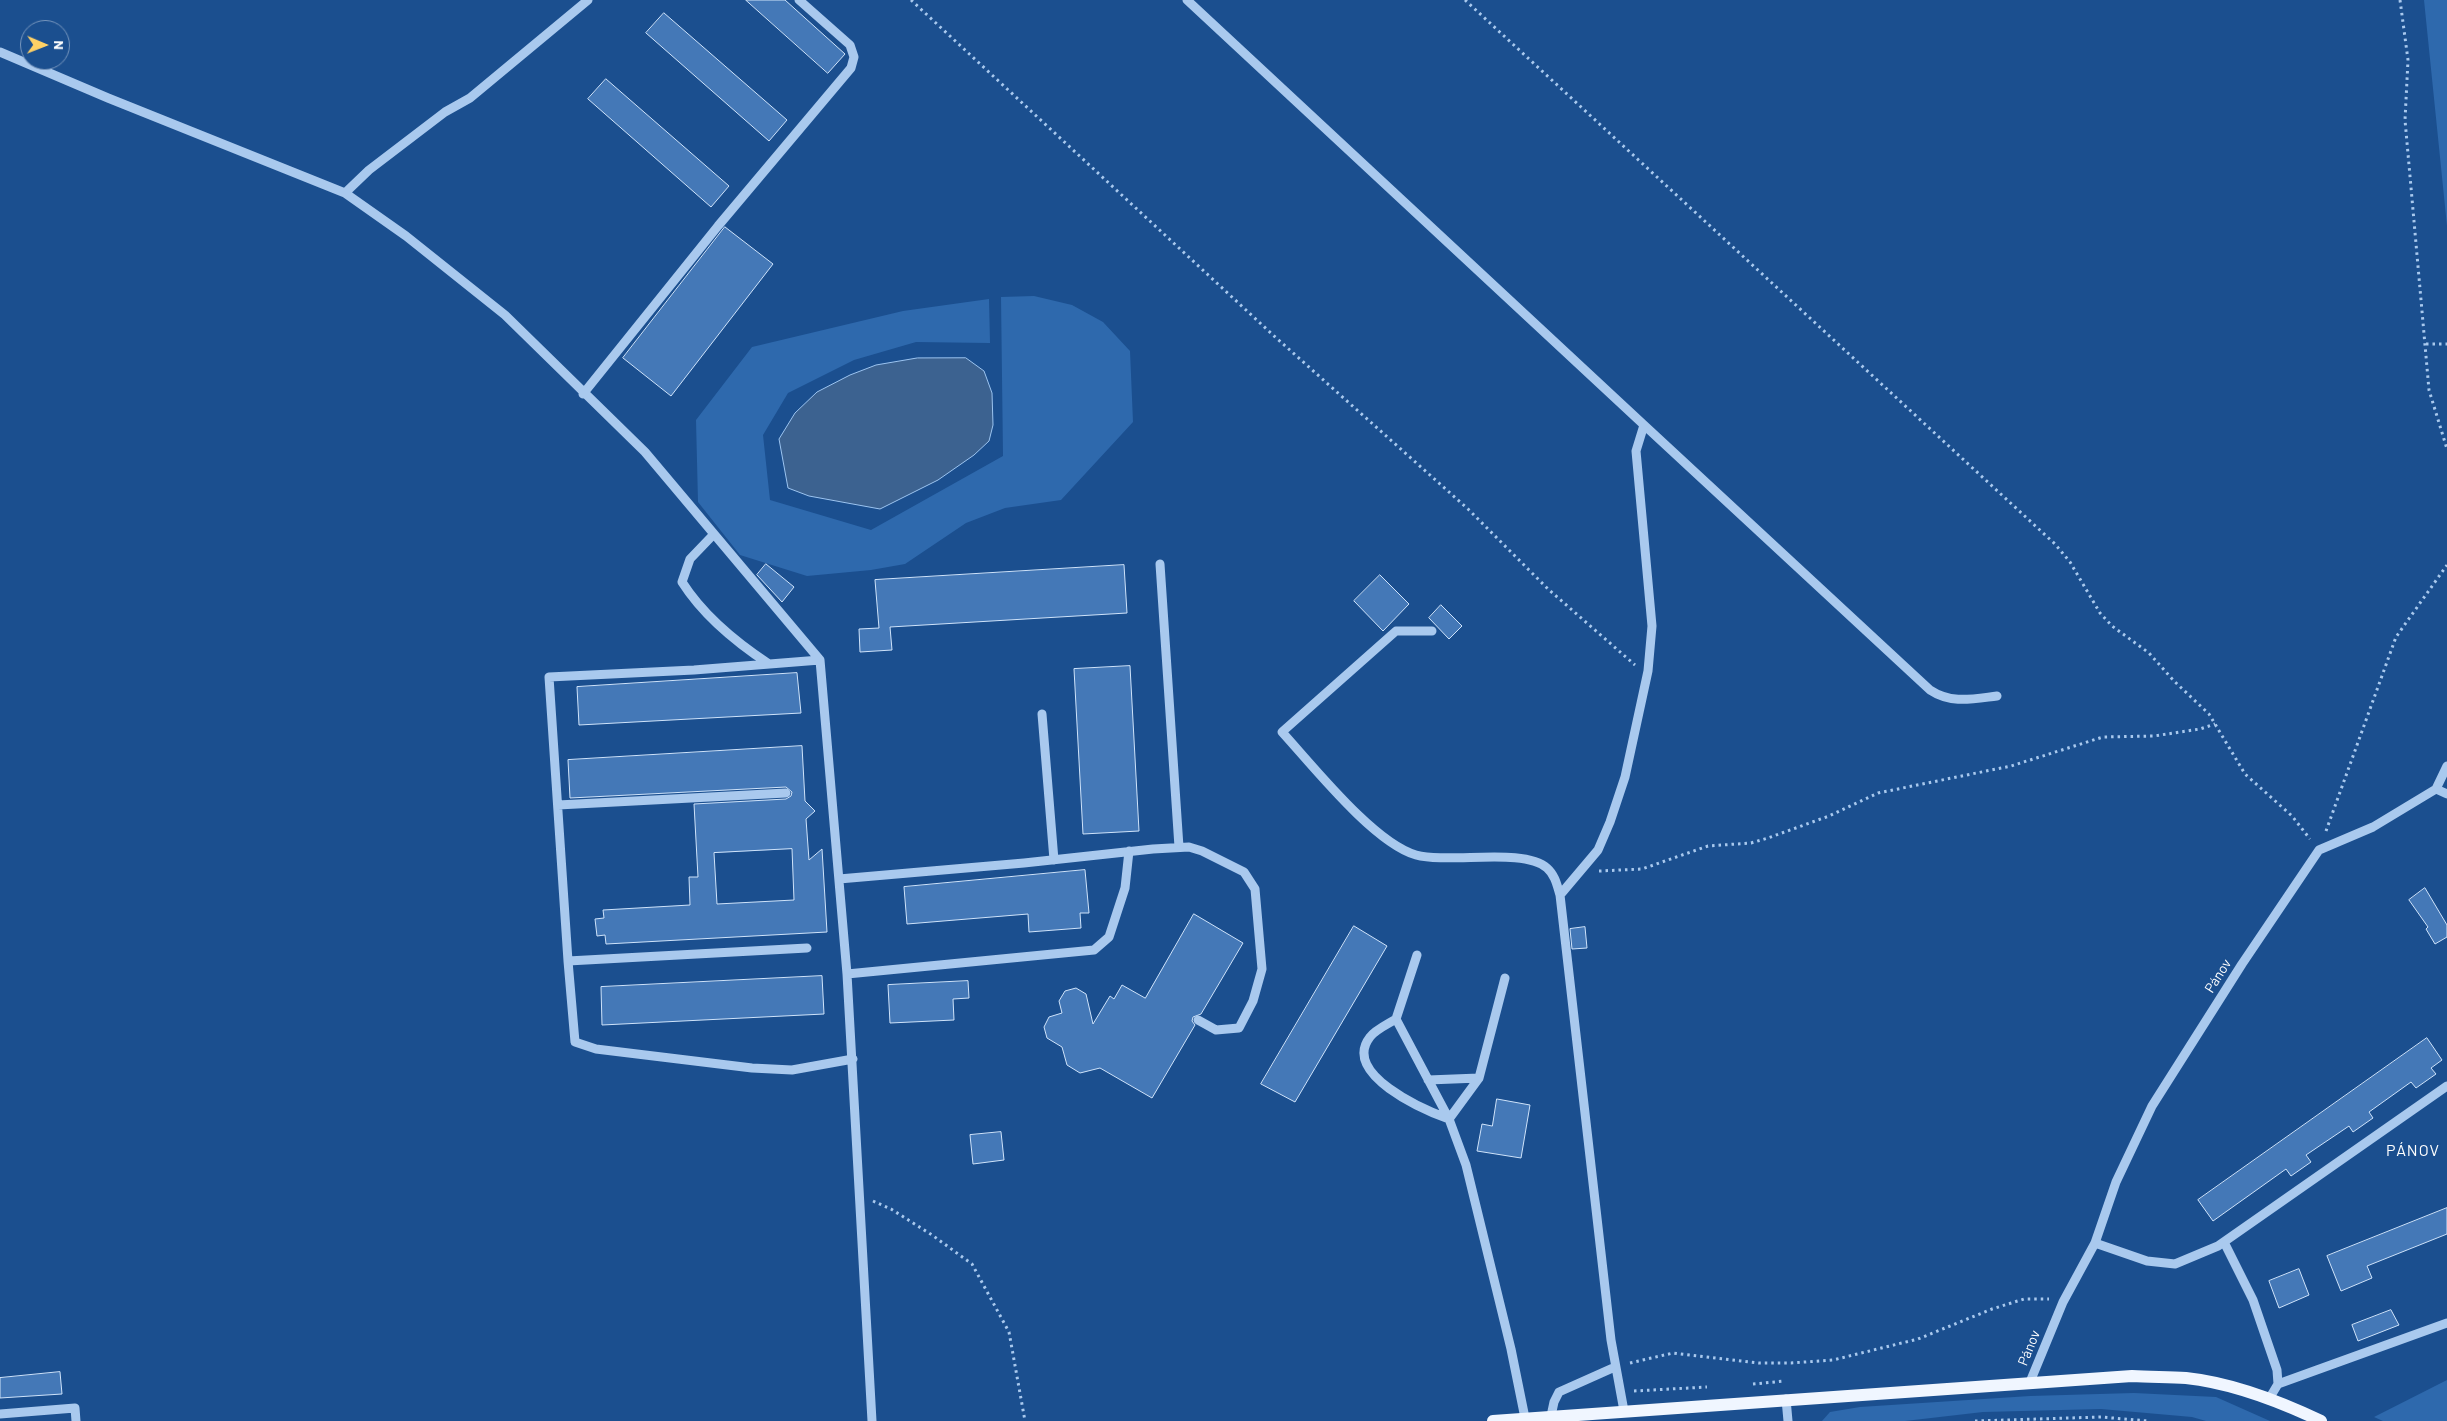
<!DOCTYPE html>
<html>
<head>
<meta charset="utf-8">
<style>
	body { margin:0 }
	#map { position:relative; width:2447px; height:1421px; overflow:hidden; background:#1b4f8f; font-family:Barlow,sans-serif }
	canvas { display:block }
	.north { position:absolute; left:20px; top:20px; width:50px; height:50px; box-sizing:border-box; background:#1b4f8f; border:1px solid #7695bc; border-radius:50%; rotate:91deg; font-size:14px; font-weight:700; line-height:20px; text-align:center; color:#fff }
	.north::after { content:''; display:block; margin:auto; width:18px; height:22px; background:#ffd166; clip-path:polygon(50% 0,100% 100%,50% 72%,0 100%) }
</style>
</head>
<body>
<div id="map">
<canvas width="2447" height="1421"></canvas>
<div class="north">N</div>
</div>
<script>
const c = document.querySelector('canvas').getContext('2d');
c.lineJoin = 'round';
function fillPath(path, color) { c.fillStyle = color; c.fill(path, 'evenodd'); }
function trace(path, color, width, dash) { c.strokeStyle = color; c.lineWidth = width; c.lineCap = dash ? 'butt' : 'round'; c.setLineDash(dash || []); c.stroke(path); }
function label(font, color, halo, rows, align = 'center') {
  c.font = font + ' Barlow,sans-serif'; c.lineWidth = 4; c.setLineDash([]); c.textBaseline = 'middle'; c.strokeStyle = halo; c.fillStyle = color; for (const [text, x, y, turn = 0] of rows) {
    c.save(); c.translate(x, y); c.rotate((+turn || 0) * Math.PI / 180); c.textAlign = isNaN(turn) ? turn : align; if (halo) c.strokeText(text, 0, 0); c.fillText(text, 0, 0); c.restore();
  }
}
fillPath(new Path2D(`
	M2424,0H2447V226Z
	M1034,296L1072,305L1103,322L1130,351L1133,422L1061,500L1005,508L966,523L905,564L871,570L807,576L740,555L698,502L696,420L752,347L903,311L989,299L990,343L916,342L854,360L788,393L763,435L770,500L871,530L1003,456L1001,297Z
	M2447,1380V1421H2383L2374,1417Z
	M2134,1393L2216,1397L2270,1421H2206L2192,1417L2101,1409L1983,1412L1905,1421H1822L1830,1412L1860,1407L2030,1396Z`), '#2e69ad');
const water = new Path2D(`
	M966,358L984,371L992,393L993,425L989,441L974,455L938,480L880,509L809,496L788,488L779,439L795,413L817,392L850,375L876,365L917,358Z`);
fillPath(water, '#3c6290');
trace(water, '#9cc4f0', 1);
const building = new Path2D(`
	M746,0H785L845,54L828,73Z
	M664,13L787,120L769,141L646,33Z
	M606,79L729,186L711,207L588,99Z
	M725,227L773,264L671,396L623,358Z
	M766,564L794,587L782,602L757,575Z
	M1124,565L1127,613L890,627L892,650L860,652L859,629L879,628L875,580Z
	M1380,575L1409,604L1383,631L1354,601Z
	M1441,605L1462,626L1449,639L1429,618Z
	M1130,666L1139,831L1083,834L1074,669Z
	M797,673L801,713L579,725L577,687Z
	M802,746L805,801L815,811L806,819L809,860L822,849L827,932L606,944L605,935L597,936L595,919L604,918L603,910L690,905L689,877H698L694,804L786,799L791,796L792,792L786,787L570,798L568,760ZM792,849L794,900L717,904L714,853Z
	M1085,870L1089,913H1080L1081,928L1029,932L1028,914L907,924L904,887Z
	M2425,888L2447,925V937L2435,944L2426,929L2428,927L2409,900Z
	M1194,914L1243,943L1201,1014L1193,1017L1192,1021L1195,1025L1152,1098L1100,1068L1080,1073L1067,1065L1062,1047L1047,1038L1044,1027L1049,1017L1062,1013L1059,1001L1065,991L1076,988L1086,994L1093,1024L1110,996L1114,999L1122,985L1145,998Z
	M1354,926L1387,946L1295,1102L1261,1084Z
	M1585,927L1587,948L1572,949L1570,929Z
	M822,976L824,1014L602,1025L601,987Z
	M968,981L969,998L953,999L954,1020L890,1023L888,985Z
	M2427,1038L2442,1060L2431,1068L2436,1074L2416,1088L2411,1082L2369,1112L2373,1118L2353,1132L2349,1126L2306,1155L2311,1162L2291,1176L2286,1169L2213,1221L2198,1200Z
	M1497,1099L1530,1105L1521,1158L1477,1151L1482,1124L1492,1126Z
	M1001,1132L1004,1160L973,1164L970,1135Z
	M2447,1208V1234L2367,1266L2372,1278L2341,1291L2327,1256Z
	M2299,1269L2309,1295L2279,1308L2269,1281Z
	M2391,1310L2399,1325L2358,1341L2352,1325Z
	M60,1372L62,1394L0,1398V1378Z`);
fillPath(building, '#4478b7');
trace(building, '#cfe3fa', 1);
trace(new Path2D(`
	M911,0L1273,335L1468,509L1548,589L1635,665
	M1465,0L2055,544L2070,562L2100,613L2112,626L2149,653L2174,681L2209,714L2245,774L2292,816L2310,839
	M2400,0L2408,60L2405,120L2429,390L2447,449
	M2426,344H2447
	M2326,831L2396,637L2447,565
	M1599,871L1642,869L1708,846L1751,843L1768,838L1829,816L1878,793L2011,766L2103,737L2154,736L2200,729L2215,724
	M873,1201L891,1209L932,1235L972,1264L1009,1332L1025,1421
	M1630,1363L1673,1353L1759,1363H1791L1833,1360L1918,1339L1992,1309L2024,1299H2049
	M1753,1384L1785,1381
	M1634,1391L1707,1387
	M1975,1421L2101,1417L2148,1421`), '#a9c9ee', 3, [2.5, 4]);
trace(new Path2D(`
	M1187,0L1644,425
	M0,52L108,98L345,193L406,236L505,315L645,452L820,660L847,974L872,1421
	M345,193L369,170L445,112L470,98L588,0
	M583,394L718,226L851,68L854,57L850,45L799,0
	M714,534L690,559L682,582C703,615 737,643 769,664
	M1160,564L1179,847
	M1432,631H1396L1282,732C1313,766 1374,843 1416,855C1449,864 1524,847 1547,868C1555,875 1557,885 1560,895
	M1042,714L1054,860
	M2436,789L2447,794
	M558,805L786,793
	M839,879L1024,863L1153,849L1189,847L1202,851L1244,872L1255,889L1262,969L1253,1001L1239,1028L1216,1030L1198,1020
	M807,948L568,961L549,677L694,670L820,660
	M1417,955L1396,1019L1449,1119L1466,1165L1511,1349L1525,1418
	M568,961L575,1042L596,1049L752,1068L792,1070L853,1059
	M847,974L1094,950L1109,937L1125,888L1129,851
	M1396,1019C1388,1024 1375,1030 1370,1037C1341,1074 1424,1110 1449,1119L1479,1078
	M1428,1080L1479,1078L1505,978
	M2224,1242L2253,1300L2277,1370L2278,1384L2269,1399
	M2095,1243L2147,1261L2175,1264L2218,1246L2447,1086
	M2030,1382L2063,1302L2095,1243L2116,1182L2152,1106L2242,964L2319,850L2373,827L2436,789L2447,766
	M2278,1384L2447,1323
	M1786,1399L1788,1421
	M1624,1411L1611,1340L1560,895L1598,850L1610,822L1625,777L1648,671L1652,626L1636,451L1644,425L1930,690C1951,704 1972,699 1997,696
	M0,1414L75,1408L76,1421
	M1551,1416L1554,1402L1559,1392L1615,1367`), '#a9c9ee', 9);
trace(new Path2D(`
	M1493,1421L2132,1376C2150,1377 2168,1377 2186,1378C2233,1383 2279,1401 2321,1421`), '#f0f6ff', 12);
label('14px', '#fff', '#1b4f8f', [
	["Pánov",2218,976,-58],
	["Pánov",2029,1348,-68]
]);
c.letterSpacing = '1px';
label('16px', '#fff', '#1b4f8f', [
	["PÁNOV",2413,1151]
]);
c.letterSpacing = '0px';
</script>
</body>
</html>
